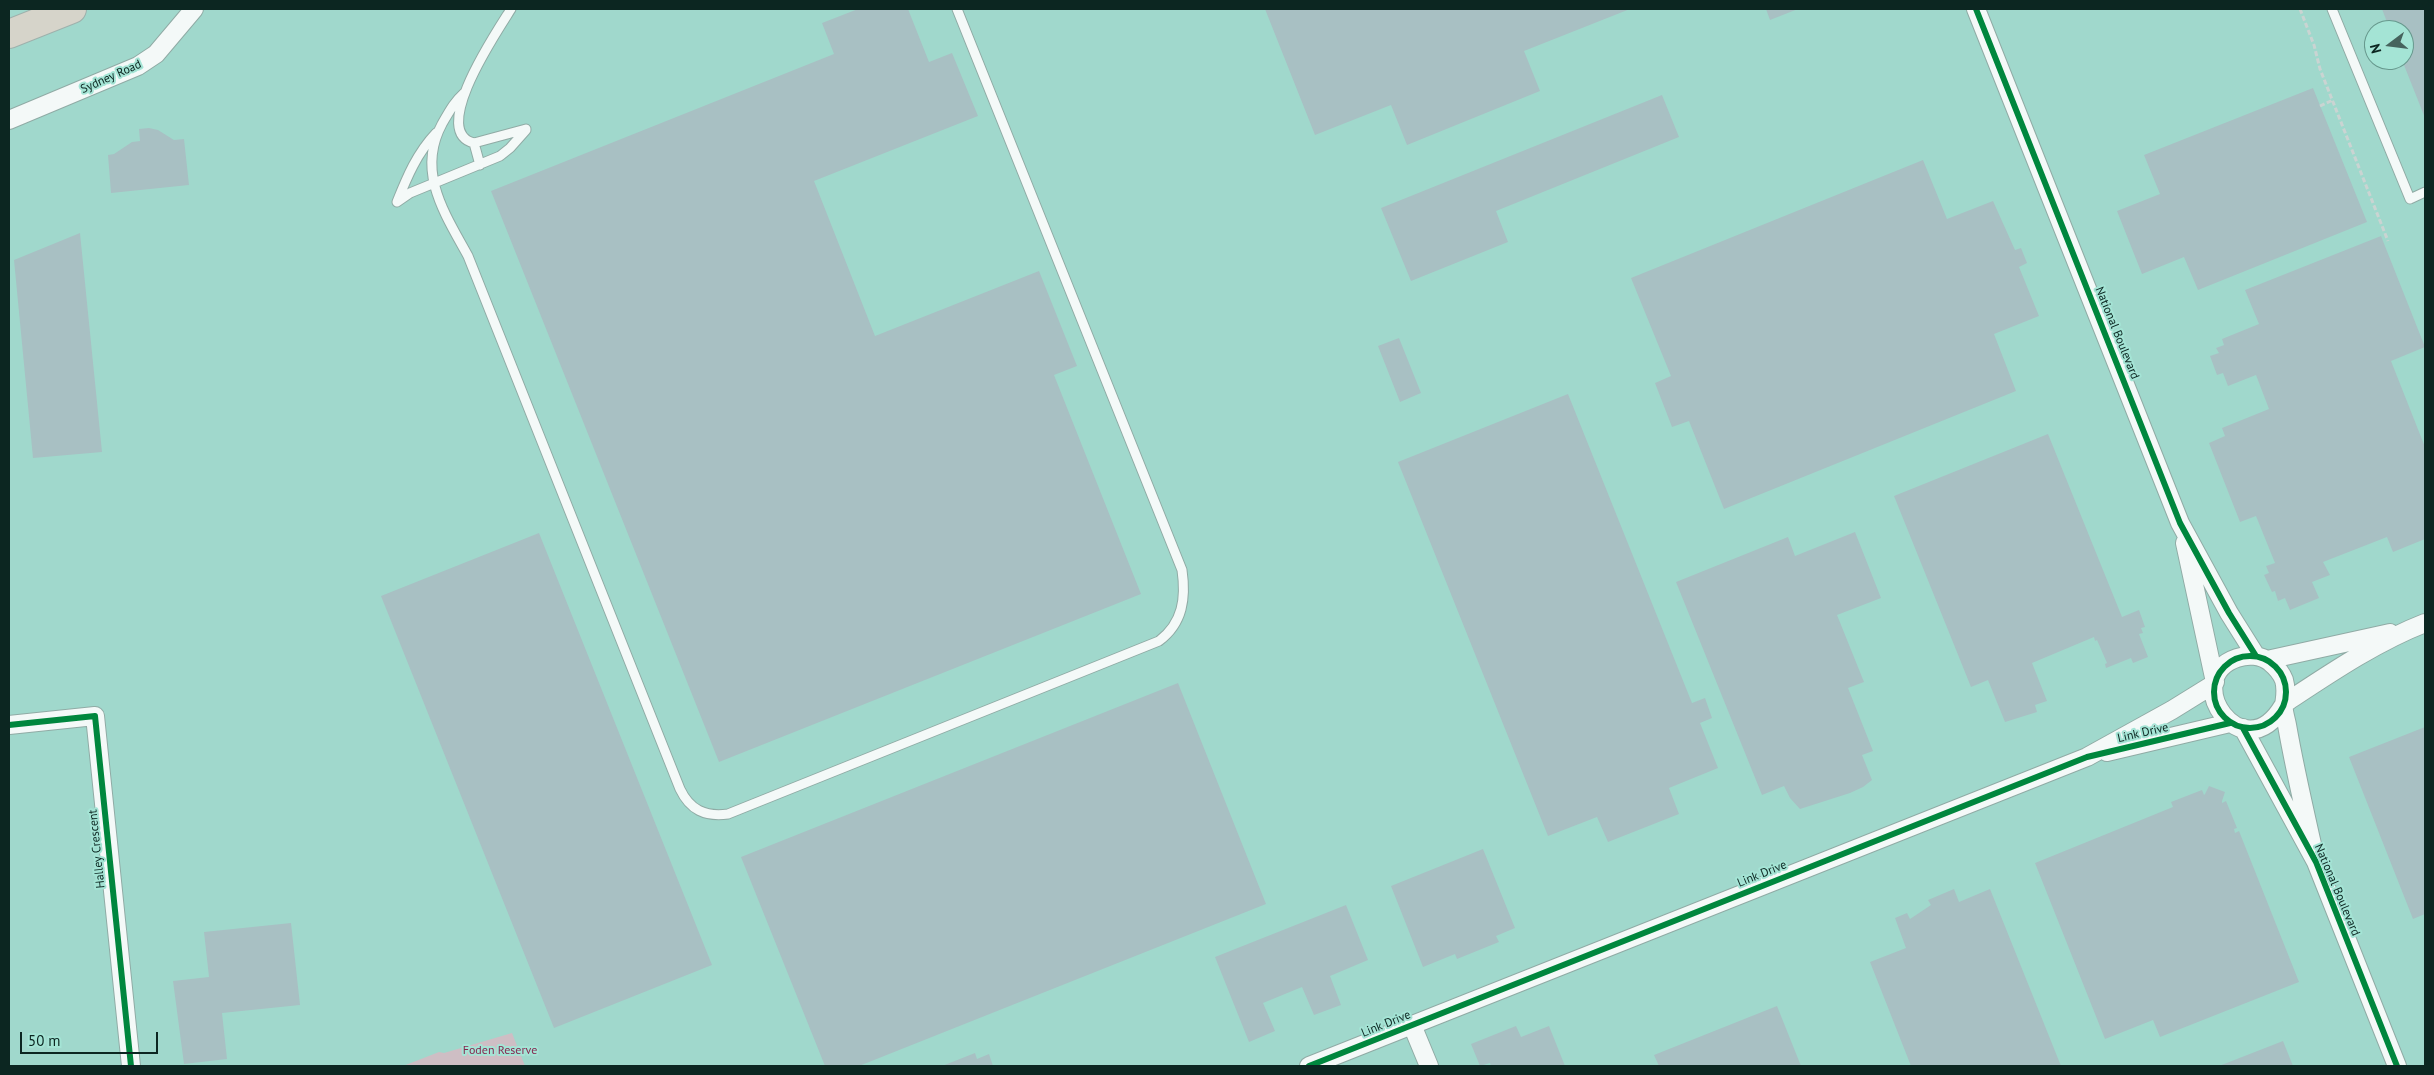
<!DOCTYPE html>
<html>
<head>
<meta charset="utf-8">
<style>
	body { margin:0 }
	#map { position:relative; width:2434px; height:1075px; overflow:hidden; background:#b3d5cd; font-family:"PT Sans",sans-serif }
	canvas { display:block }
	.frame { position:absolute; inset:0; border:10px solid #0c2621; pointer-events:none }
	.north { position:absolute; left:2364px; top:20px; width:50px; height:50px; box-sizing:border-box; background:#a4e4d5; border:1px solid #67988d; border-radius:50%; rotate:255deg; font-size:14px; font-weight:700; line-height:20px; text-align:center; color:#0c2621 }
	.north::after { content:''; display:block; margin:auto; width:18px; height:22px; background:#46635d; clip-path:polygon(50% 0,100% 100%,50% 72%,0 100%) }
	.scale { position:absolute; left:20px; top:1032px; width:138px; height:22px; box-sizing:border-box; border:2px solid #0c2621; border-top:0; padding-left:6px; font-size:15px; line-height:18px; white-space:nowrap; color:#0c2621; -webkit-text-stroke:4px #a4e4d5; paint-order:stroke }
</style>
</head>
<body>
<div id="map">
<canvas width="2434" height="1075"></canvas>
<div class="frame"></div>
<div class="north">N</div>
<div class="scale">50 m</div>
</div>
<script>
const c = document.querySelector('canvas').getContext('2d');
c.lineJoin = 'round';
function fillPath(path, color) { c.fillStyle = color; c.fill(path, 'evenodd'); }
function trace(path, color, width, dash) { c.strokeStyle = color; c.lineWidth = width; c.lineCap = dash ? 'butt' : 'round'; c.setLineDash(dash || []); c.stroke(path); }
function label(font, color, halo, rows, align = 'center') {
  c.font = font + ' "PT Sans",sans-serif'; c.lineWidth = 4; c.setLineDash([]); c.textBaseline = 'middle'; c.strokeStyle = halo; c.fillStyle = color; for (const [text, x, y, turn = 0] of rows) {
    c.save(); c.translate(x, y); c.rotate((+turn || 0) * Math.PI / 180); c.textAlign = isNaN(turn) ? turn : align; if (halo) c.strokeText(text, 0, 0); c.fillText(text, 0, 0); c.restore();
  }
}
fillPath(new Path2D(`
	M9,9H2425V1066H9ZM2374,30H2404V60H2374Z`), '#a0d8cc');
fillPath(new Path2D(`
	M512,1033L525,1066H403L439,1052L444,1053Z`), '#cebec4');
fillPath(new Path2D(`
	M858,9H908L929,62L952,53L978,116L814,181L875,336L1039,271L1077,366L1054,375L1141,594L719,762L491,191L834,54L822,23Z
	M1265,9H1630L1524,51L1540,91L1407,145L1391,105L1315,135Z
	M1766,9H1798L1770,20Z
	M2382,9H2425V118L2402,60H2404V30H2390Z
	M2313,88L2367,222L2198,290L2184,257L2142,274L2117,211L2160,194L2144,155Z
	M1662,95L1679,137L1496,211L1508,242L1411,281L1381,208Z
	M149,128L158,130L174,140L184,139L189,185L111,193L108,155L114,154L132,142L140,141L139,129Z
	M1923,160L1947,219L1993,201L2015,250L2021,248L2027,263L2019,267L2039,316L1994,334L2016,391L1724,509L1689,421L1672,427L1655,383L1671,376L1631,278Z
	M80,233L102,452L33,458L14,260Z
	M2381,236L2425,347L2391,361L2425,447V539L2393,552L2387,537L2323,562L2330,575L2312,582L2319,598L2290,610L2285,598L2278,601L2275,591L2272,592L2264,575L2269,573L2266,566L2275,563L2256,516L2240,522L2209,443L2225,436L2222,428L2269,409L2256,375L2228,386L2223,373L2217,375L2210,356L2219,353L2216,348L2224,345L2222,339L2259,324L2245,290Z
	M1399,338L1421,393L1400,402L1378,346Z
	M1568,394L1692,703L1705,698L1712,718L1700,723L1718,768L1669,788L1679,814L1608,842L1597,817L1548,836L1398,462Z
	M2048,434L2122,617L2139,610L2145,627L2141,628L2143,633L2139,634L2148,657L2133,663L2131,658L2106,668L2105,664L2107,663L2097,640L2095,641L2094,637L2032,663L2047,701L2035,705L2037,712L2005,722L1988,680L1971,687L1894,496Z
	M1855,532L1881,598L1837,615L1864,682L1848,688L1873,751L1862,755L1872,780L1863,787L1850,793L1800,809L1790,798L1784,786L1762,795L1676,582L1788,537L1795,556Z
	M539,533L712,965L554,1028L381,596Z
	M1178,683L1266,904L859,1066H825L741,857Z
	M2425,727V914L2413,919L2349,757Z
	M2209,786L2225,792L2222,801V803L2226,801L2237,828L2234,829L2235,833L2239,831L2299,982L2160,1037L2153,1020L2105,1039L2035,863L2173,807L2171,802L2202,790L2204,795L2205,794Z
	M1483,849L1515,928L1496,936L1499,942L1457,959L1455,954L1423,967L1391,886Z
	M1954,889L1959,902L1990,889L2061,1066H1911L1870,962L1906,948L1895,918L1907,913L1910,919L1931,905L1928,900Z
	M1346,905L1368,960L1330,976L1341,1005L1314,1015L1302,987L1263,1003L1275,1031L1249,1042L1215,957Z
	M291,923L300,1005L222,1013L227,1059L184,1064L173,981L209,977L204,932Z
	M1777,1006L1801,1066H1659L1654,1055Z
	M1516,1026L1521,1037L1549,1026L1565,1066H1491L1490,1063L1480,1066L1471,1044Z
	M2283,1041L2293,1066H2219Z
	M975,1053L977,1059L989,1054L993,1066H942Z`), '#a8c0c3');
const service = new Path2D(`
	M511,9C498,30 428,132 474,143L526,129
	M2332,9L2410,199L2425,192
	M464,93C454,102 449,112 442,124C416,172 445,214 468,256L680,789C690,810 705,817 728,814L1159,641C1183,623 1186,598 1182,570L957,9
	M474,143L480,165
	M397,202L410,193L500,156L510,148L526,130
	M397,202C407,177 417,153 436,133`);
const minor = new Path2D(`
	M1976,9L2180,523L2229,613L2256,656
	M9,120L138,66L156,54L194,9
	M2185,543L2215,682
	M2267,660L2390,633
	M2285,703C2329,674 2376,642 2425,623
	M2283,706C2243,773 2178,678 2237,658C2248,654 2261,655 2270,662C2276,667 2281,672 2284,680C2287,690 2285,696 2284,706C2283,711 2286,719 2287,725C2295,771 2306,817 2316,862
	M9,725L95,716L131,1066
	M2243,728L2316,862L2397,1066
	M2107,752L2230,723
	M1412,1025L1429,1066
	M1309,1066L2087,757L2172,710L2214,684`);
const trunk = new Path2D(`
	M9,34L72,9`);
trace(service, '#90aba5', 11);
trace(minor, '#90aba5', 20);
trace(trunk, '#9eb1ac', 30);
trace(new Path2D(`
	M2300,9L2314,45L2320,69L2388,241
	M2320,106L2333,100`), '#cad4d2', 3, [5, 2.5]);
trace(service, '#f4f9f8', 9);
trace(minor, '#f4f9f8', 18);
trace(trunk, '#d6d4ca', 28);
trace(new Path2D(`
	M1976,9L2180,523L2229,613L2256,656
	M2214 692a36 36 0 1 1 72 0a36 36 0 1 1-72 0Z
	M9,725L95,716L131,1066
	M2243,728L2316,862L2397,1066
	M1309,1066L2087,757L2230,723`), '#00873e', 6);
label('12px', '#0c2621', '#a4e4d5', [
	["Sydney Road",111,77,-24],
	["National Boulevard",2117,333,68],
	["Link Drive",2143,733,-13],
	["Halley Crescent",97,849,-96],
	["Link Drive",1762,874,-22],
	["National Boulevard",2337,890,67],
	["Link Drive",1386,1024,-22]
]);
label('12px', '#85274f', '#a4e4d5', [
	["Foden Reserve",500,1051]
]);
</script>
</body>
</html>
